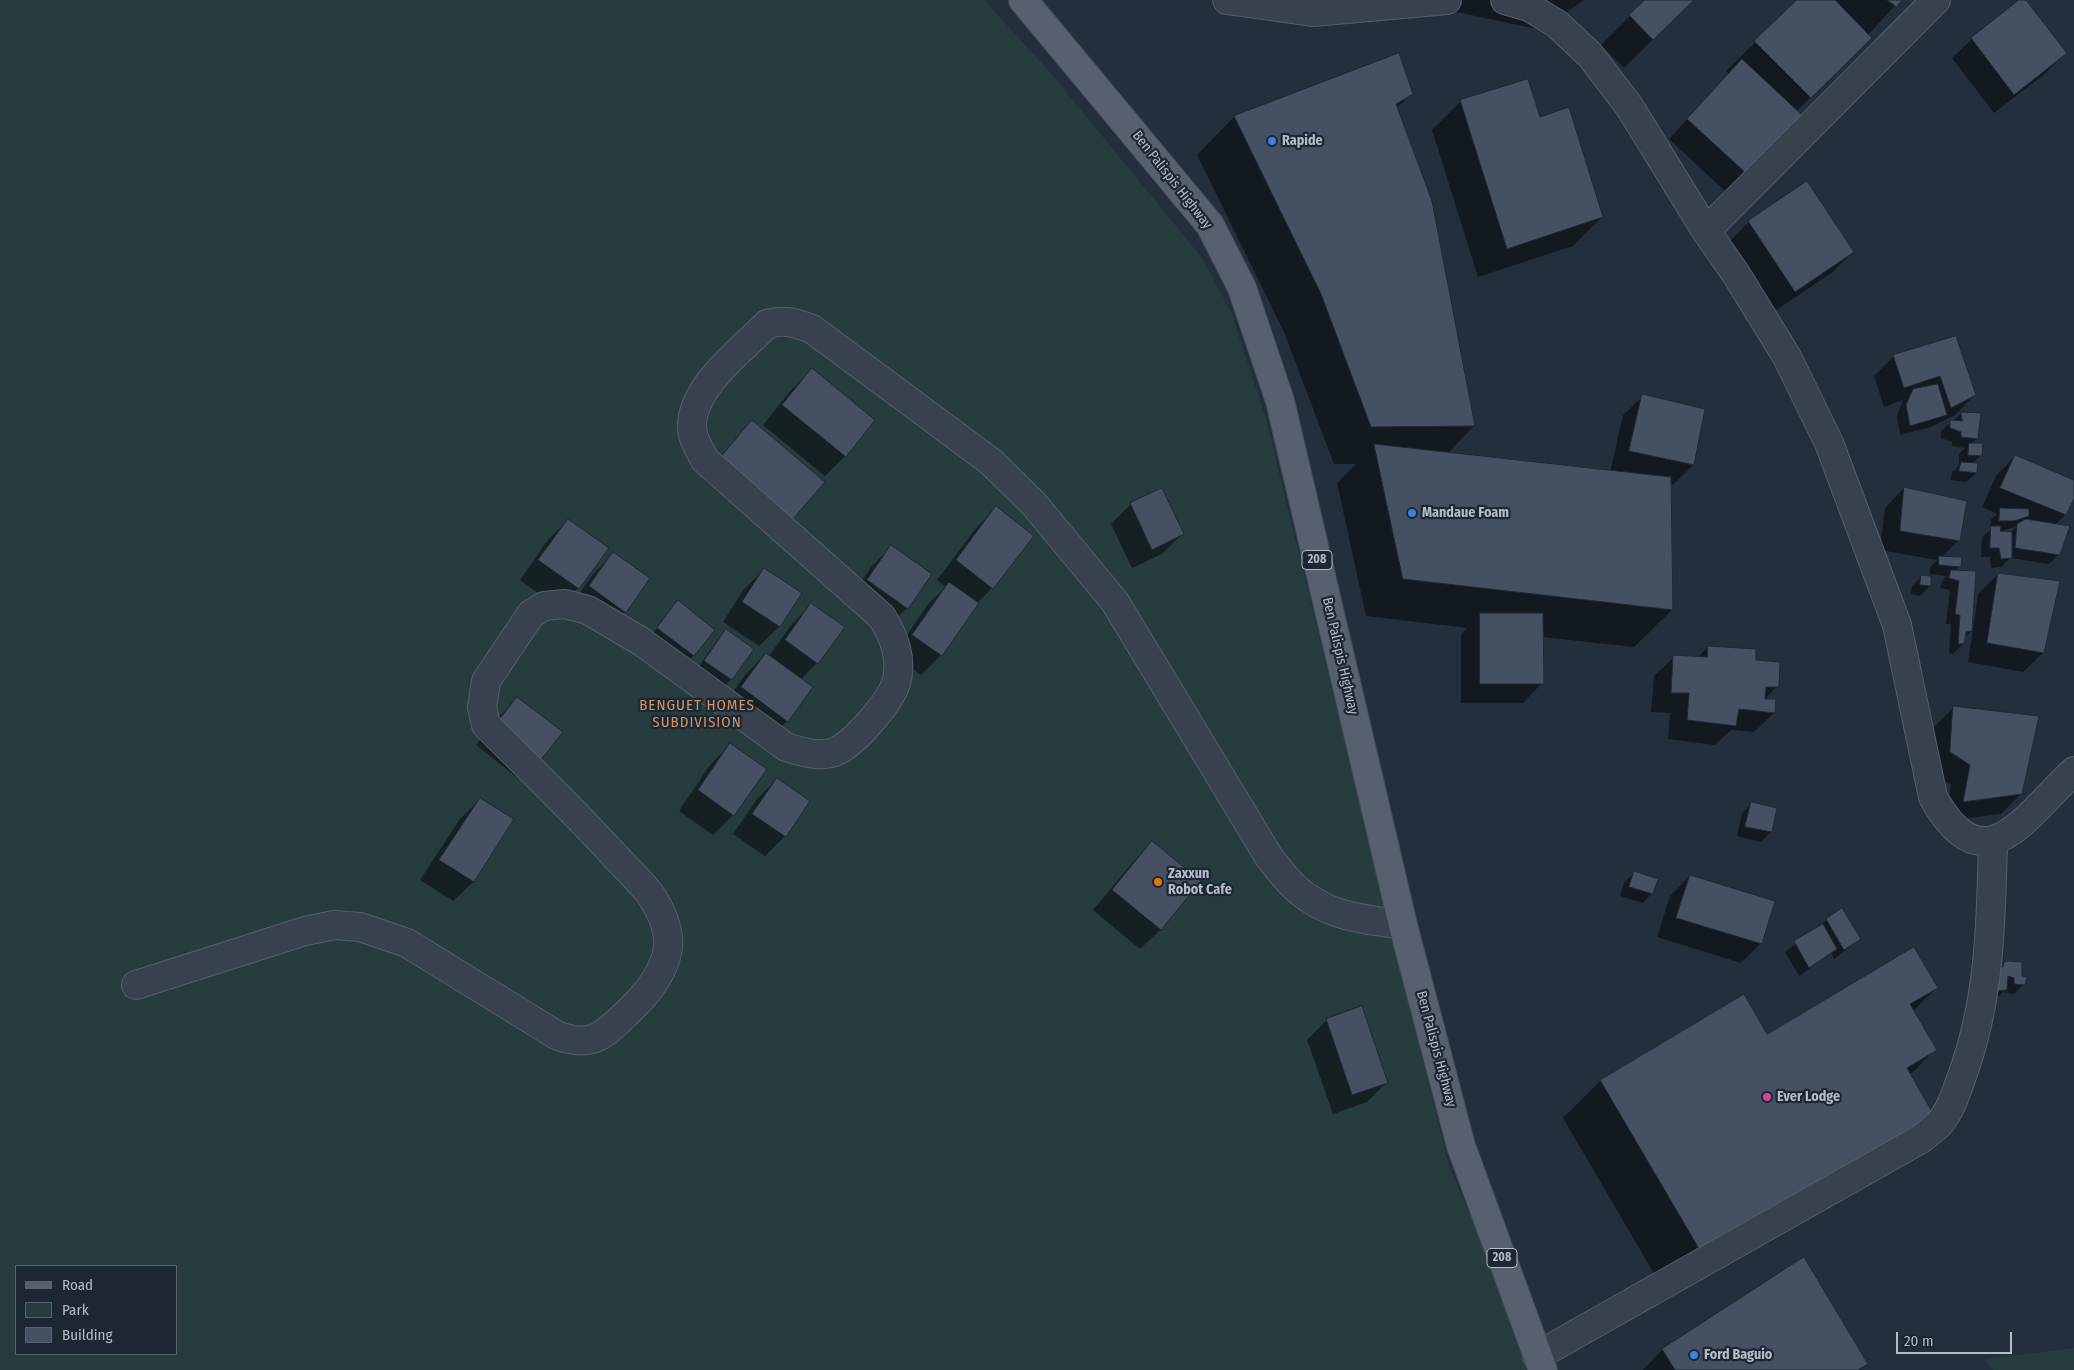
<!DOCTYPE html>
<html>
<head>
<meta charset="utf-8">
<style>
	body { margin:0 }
	#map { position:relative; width:2074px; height:1370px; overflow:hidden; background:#242f3e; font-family:"Fira Sans Condensed",sans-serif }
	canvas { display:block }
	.legend { position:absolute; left:15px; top:1265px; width:162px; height:90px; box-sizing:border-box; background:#1d2633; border:1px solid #59626f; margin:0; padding:6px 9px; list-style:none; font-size:15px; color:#b4bcc9 }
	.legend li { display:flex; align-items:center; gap:10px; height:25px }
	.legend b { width:25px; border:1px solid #59626f }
	.scale { position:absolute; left:1896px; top:1332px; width:116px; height:22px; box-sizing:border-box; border:2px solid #b4bcc9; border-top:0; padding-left:6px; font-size:15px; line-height:18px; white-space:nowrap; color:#b4bcc9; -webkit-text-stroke:4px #1d2633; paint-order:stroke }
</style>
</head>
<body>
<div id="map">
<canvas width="2074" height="1370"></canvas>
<ul class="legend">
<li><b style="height:6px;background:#56606e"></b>Road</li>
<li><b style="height:14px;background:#263c3f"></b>Park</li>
<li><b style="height:14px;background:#455162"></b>Building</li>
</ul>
<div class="scale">20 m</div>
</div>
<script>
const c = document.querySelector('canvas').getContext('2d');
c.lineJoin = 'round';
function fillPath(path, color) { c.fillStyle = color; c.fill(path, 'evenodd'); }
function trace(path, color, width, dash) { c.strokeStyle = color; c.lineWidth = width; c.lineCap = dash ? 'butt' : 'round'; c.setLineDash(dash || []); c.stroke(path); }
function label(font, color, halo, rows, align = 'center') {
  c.font = font + ' "Fira Sans Condensed",sans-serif'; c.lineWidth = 4.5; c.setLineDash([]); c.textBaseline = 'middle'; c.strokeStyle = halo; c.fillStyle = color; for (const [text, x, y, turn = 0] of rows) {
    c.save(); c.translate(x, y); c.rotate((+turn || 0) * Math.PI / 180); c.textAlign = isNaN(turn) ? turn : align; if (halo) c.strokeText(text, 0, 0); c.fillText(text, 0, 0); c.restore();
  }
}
fillPath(new Path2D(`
	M0,0H984L1049,71L1203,259L1231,312L1266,419L1449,1167L1539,1370H0ZM16,1266H176V1354H16Z
	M2074,1348V1370H1993L1984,1359Z`), '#263c3f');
fillPath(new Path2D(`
	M1440,0H1584L1541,30L1433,7Z
	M1646,0H1693L1624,68L1601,45Z
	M1798,0H1900L1868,35L1870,38L1796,112L1800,115L1727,193L1669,139L1729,74L1726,71Z
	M2021,0H2024L2065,53L2046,73L1994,113L1952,58L1972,39Z
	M1398,54L1411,94L1396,109L1430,202L1474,426L1447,454L1610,472L1623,415L1643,396L1704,410L1693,465L1673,485L1670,484L1672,610L1634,647L1542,637V683L1523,703H1461V634L1467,628L1366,616L1337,483L1356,464H1334L1284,332L1197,155L1234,117Z
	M1461,101L1539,119L1602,217L1573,246L1478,277L1432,130Z
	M1749,222L1853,252L1833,272L1775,311L1729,242Z
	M1955,338L1975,395L1955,415L1931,427L1900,435L1897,416L1903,400L1884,407L1874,376L1894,356Z
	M812,370L874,420L845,456L825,476L763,425L792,389Z
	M1962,413L1977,438L1971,444L1981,455L1972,464L1976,473L1966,482L1950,480L1952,473L1959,465V454L1965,448L1952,446V442L1941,438V431Z
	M752,422L823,482L773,538L702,478Z
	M2015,456L2074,481V496L2065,515L2055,525L2059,554L2049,564L2010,558L2001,567L1991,568L1990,557H1981L1982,537L1990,530L1991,519L1997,514L1982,507L1996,476ZM2017,526L2010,533L1999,532Z
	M1904,488L1959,540L1942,557L1960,566L1955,571L1974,573L1971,628L1973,629L1978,594L1998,574L2043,653L2023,672L1968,662L1973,629L1964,638L1963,644L1953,654L1949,653L1951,624H1946L1950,590L1940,588L1942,581L1947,576L1930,574V567L1937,560L1880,550L1885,508Z
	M1131,504L1182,534L1162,554L1132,568L1111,524Z
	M996,508L992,588L977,603L941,655L921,675L893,655L929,603L946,587L937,580L977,527Z
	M568,520L607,549L578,588L558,608L520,580L548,540Z
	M891,547L907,608L887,628L848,600L872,566Z
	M613,554L625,612L605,632L570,607L593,574Z
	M764,570L801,594L779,627L759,646L723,622L744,589Z
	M1922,576L1930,577V586L1920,596L1911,594L1912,586Z
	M678,602L693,656L684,665L649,638Z
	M812,604L817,663L800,680L787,721L767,741L722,707L746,674L766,654L769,656L792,624Z
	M726,631L731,679L722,689L696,671L717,640Z
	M1708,647L1755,661L1777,686L1763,701L1774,713L1754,732L1731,730L1715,745L1668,739L1670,713L1651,712L1654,676L1674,657L1697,658Z
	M517,698L539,760L498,718Z
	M1954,707L2021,794L2001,814L1944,821L1951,785L1931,772L1934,727Z
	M493,724L538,761L519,779L476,745Z
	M730,745L765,769L733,815L713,835L679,811L710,765Z
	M777,779L808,801L785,836L765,856L733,834L757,799Z
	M480,799L512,820L473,882L453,901L420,880L460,819Z
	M1751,804L1771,832L1761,842L1737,836L1742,813Z
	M1152,843L1200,881L1160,930L1140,949L1093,910L1133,862Z
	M1634,873L1652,893L1643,903L1620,896L1624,883Z
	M1690,876L1761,943L1741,963L1657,937L1670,896Z
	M1827,920L1860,939L1834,959L1831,953L1799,976L1785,952Z
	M2004,964L2021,977L2024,984L2014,994L2005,993V990L1996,999L1987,1000L2000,968Z
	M1936,988L1913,1011L1935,1049L1910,1075L1932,1114L1895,1152L1663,1289L1563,1118L1600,1081L1744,996L1767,1036Z
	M1327,1020L1387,1082L1367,1102L1333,1114L1307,1040Z
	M1804,1259L1866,1364L1860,1370H1643L1662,1350Z`), '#0007');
const building = new Path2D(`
	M1645,0H1694L1653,40L1629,15Z
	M1797,0H1835L1872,38L1811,98L1754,41Z
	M1887,0H1902L1897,7Z
	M2019,0H2026L2067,53L2014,95L1971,38Z
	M1399,53L1413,94L1396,104L1432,201L1475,426L1371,427L1321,294L1234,116Z
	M1742,59L1802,115L1747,174L1687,119Z
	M1528,79L1540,117L1569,107L1603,217L1507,249L1460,100Z
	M1807,181L1854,252L1795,292L1748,221Z
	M1956,336L1976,395L1951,408L1940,376L1904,388L1893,355Z
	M812,368L875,420L846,457L782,405Z
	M1938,384L1947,415L1910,426L1906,405L1913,389Z
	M1642,394L1705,409L1694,465L1629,451Z
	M1961,412L1981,413L1978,439L1961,437V432L1950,428V420L1962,421Z
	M752,420L825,482L793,519L721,457Z
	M1969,443H1983L1982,456L1968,455Z
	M1374,444L1671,477L1673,610L1403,579Z
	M2015,455L2074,480V499L2066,515L2000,488Z
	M1961,462L1978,463L1977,473L1959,471Z
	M1904,487L1967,501L1960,541L1900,531Z
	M1162,488L1184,534L1152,550L1130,503Z
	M996,506L1034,536L993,589L956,560Z
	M2000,508L2029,509V516L2014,521H1999Z
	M568,519L609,548L579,589L538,560Z
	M2026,519L2070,526L2060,555L2015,548L2017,524Z
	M1991,526H2001L2000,531L2012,532V558L2001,559L1999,548H1990Z
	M891,545L932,574L908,609L867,580Z
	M613,552L650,578L626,613L589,586Z
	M1939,556L1962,557L1961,567L1939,565Z
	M764,568L802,593L780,627L742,602Z
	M1951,570L1976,571L1972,631L1966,632L1964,644H1958L1960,615L1955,614L1959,581L1949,578Z
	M1998,573L2060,581L2044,653L1987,643Z
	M1921,575L1931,576V586L1920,585Z
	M949,582L979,603L942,656L912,635Z
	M678,600L715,630L694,656L657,628Z
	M811,603L845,627L818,664L785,640Z
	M1480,613H1543L1544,684H1480Z
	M726,629L754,649L732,680L704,661Z
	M1708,646L1756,649V660L1780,662L1779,687H1766L1765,699H1776L1775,713L1739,709L1736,726L1687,720L1689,693H1671L1673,655L1707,657Z
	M766,653L813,687L788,722L741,687Z
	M517,697L563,732L540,761L495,725Z
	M1953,706L2039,716L2022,794L1963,802L1970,765L1950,752Z
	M730,743L767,769L734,816L698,790Z
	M777,778L810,801L786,837L752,814Z
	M480,798L514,819L474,882L439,860Z
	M1751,802L1777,808L1772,832L1745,827Z
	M1152,841L1201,881L1161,930L1112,890Z
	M1634,871L1658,879L1653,894L1629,887Z
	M1690,875L1775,901L1762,944L1676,918Z
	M1842,908L1861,939L1844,950L1826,919Z
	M1823,924L1837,949L1809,968L1794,941Z
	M1914,947L1938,988L1910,1004L1937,1050L1907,1068L1934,1115L1701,1252L1600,1080L1744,994L1767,1034Z
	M2009,961L2022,962V976L2027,977L2025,985L2014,984V978L2008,976L2007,990L1996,991L1997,966L2003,967L2004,962Z
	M1362,1006L1388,1083L1352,1095L1326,1019Z
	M1804,1257L1868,1364L1858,1370H1675L1662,1349Z`);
fillPath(building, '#455162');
trace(building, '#1f2835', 1);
const minor = new Path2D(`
	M1227,0L1313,12L1447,0
	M1505,0L1529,7L1557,24L1590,55L1629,106L1706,231L1736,274L1787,357L1829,443L1897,625L1933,797C1984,890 2027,814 2074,771
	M1706,231L1936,0
	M136,985L305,931L334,925L360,927L407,943L558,1036C594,1048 604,1035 629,1011C647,994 665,972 668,947C670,930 660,908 650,894C639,880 626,868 614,855C573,810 529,768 486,725L482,707L486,681L531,614L544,606L565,604L588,610L642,642L786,747C802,752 823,759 839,750C857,740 890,702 896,683C903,659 894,637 882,617L705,460C699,449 691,437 692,424C694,385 741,351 767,324C784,319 796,323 812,329L990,461L1034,504L1115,602L1269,857C1281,872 1293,889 1310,899C1337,918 1372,920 1403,925
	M1537,1356L1921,1139C1927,1134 1934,1129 1939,1124C1951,1110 1956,1093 1962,1076C1990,1000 1991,922 1993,842`);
const major = new Path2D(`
	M1023,0L1210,225L1242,288L1280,401L1403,925L1461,1146L1543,1370`);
trace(minor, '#565f6c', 30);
trace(major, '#414a57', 30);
trace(minor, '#38414e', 28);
trace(major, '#56606e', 28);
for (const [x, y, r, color] of [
	[1272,141,5,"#3f7fe0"],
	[1412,513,5,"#3f7fe0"],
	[1158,882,5,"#e8710a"],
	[1767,1097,5,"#d1479c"],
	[1694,1355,5,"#3f7fe0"]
]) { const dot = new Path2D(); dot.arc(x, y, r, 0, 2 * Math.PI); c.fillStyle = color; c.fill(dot); trace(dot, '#1d2633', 2); }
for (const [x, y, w] of [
	[1317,560,30],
	[1502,1258,30]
]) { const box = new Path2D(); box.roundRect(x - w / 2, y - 9.5, w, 19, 4); c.fillStyle = '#1d2633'; c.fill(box); trace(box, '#b4bcc9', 1); }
label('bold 12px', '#b4bcc9', null, [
	["208",1317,560],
	["208",1502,1258]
]);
label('bold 14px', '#b4bcc9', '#1d2633', [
	["Rapide",1282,141],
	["Mandaue Foam",1422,513],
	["Zaxxun",1168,874],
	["Robot Cafe",1168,890],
	["Ever Lodge",1777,1097],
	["Ford Baguio",1704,1355]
], 'left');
label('14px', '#b4bcc9', '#1d2633', [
	["Ben Palispis Highway",1172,180,52],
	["Ben Palispis Highway",1340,656,77],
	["Ben Palispis Highway",1436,1049,75]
]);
c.letterSpacing = '1px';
label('15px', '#d59563', '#1d2633', [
	["BENGUET HOMES",697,706],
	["SUBDIVISION",697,723]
]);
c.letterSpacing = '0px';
</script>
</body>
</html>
